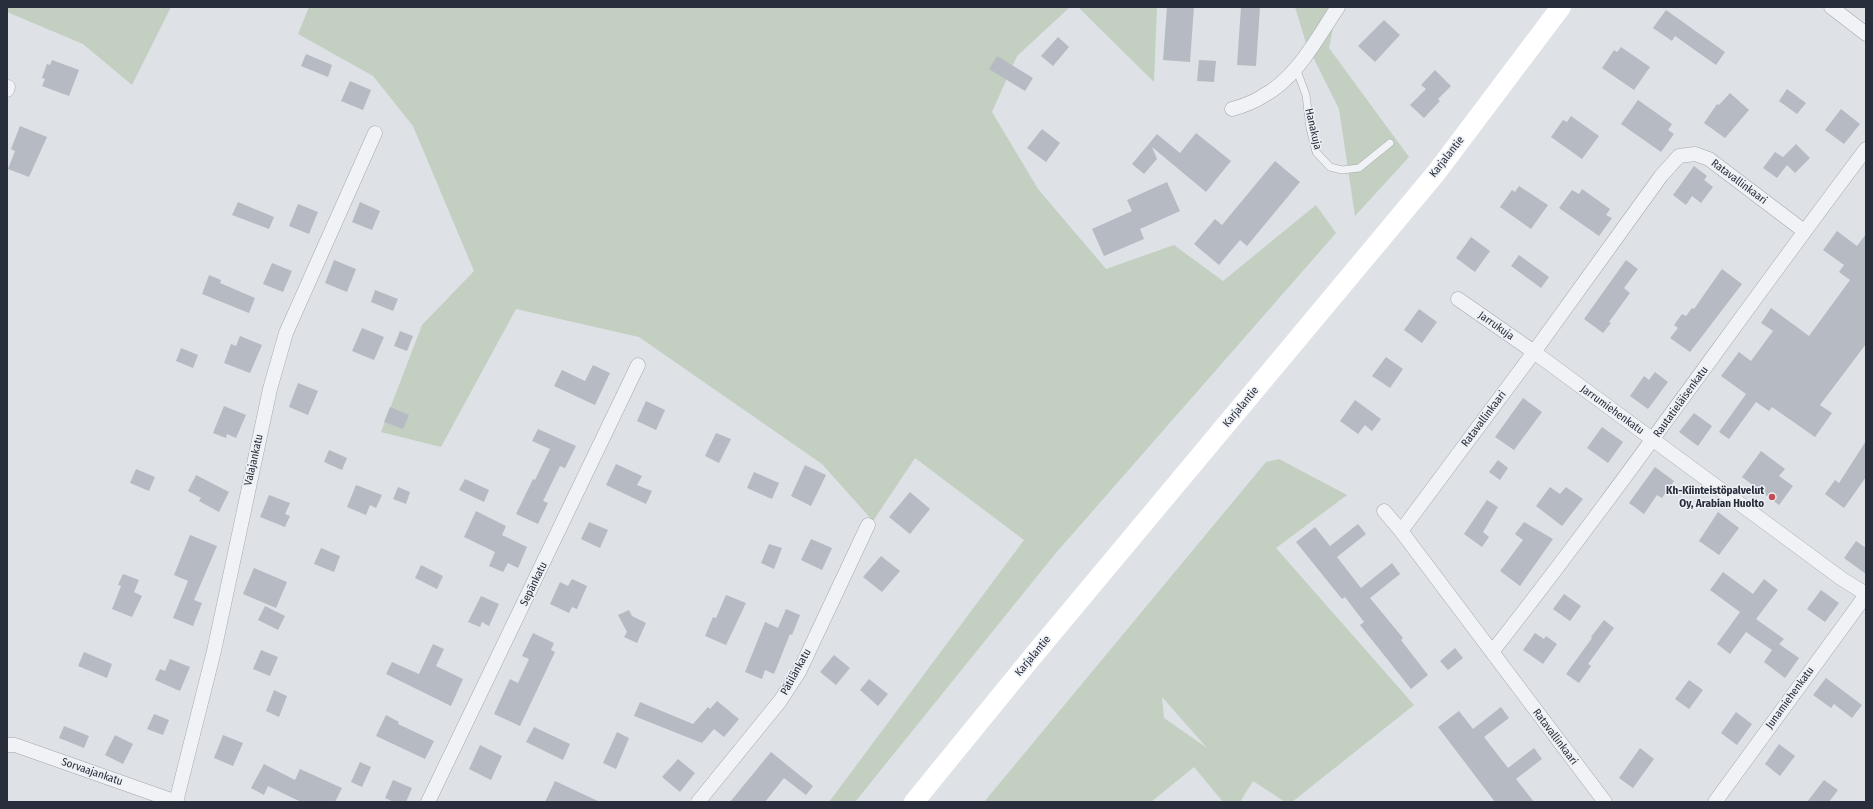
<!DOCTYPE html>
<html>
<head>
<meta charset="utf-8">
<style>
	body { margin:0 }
	#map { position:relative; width:1873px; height:809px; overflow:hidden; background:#dee1e6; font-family:"Fira Sans Condensed",sans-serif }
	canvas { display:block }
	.frame { position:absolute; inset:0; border:8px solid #292e3c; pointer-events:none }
</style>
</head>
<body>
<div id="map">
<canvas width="1873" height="809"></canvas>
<div class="frame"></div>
</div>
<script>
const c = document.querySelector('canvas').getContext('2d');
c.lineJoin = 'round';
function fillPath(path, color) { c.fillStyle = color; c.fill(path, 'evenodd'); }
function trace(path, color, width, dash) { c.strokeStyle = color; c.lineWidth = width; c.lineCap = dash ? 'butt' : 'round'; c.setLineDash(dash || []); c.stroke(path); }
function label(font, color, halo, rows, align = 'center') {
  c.font = font + ' "Fira Sans Condensed",sans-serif'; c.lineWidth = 3; c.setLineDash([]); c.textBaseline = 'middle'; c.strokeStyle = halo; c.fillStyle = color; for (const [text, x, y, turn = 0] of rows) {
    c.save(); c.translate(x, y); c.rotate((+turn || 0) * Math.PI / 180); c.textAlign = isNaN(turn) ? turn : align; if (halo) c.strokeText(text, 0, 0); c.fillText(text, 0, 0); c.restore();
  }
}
fillPath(new Path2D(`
	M7,7H171L132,85L83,44L7,12Z
	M309,7H1070L1017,56L992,112L1038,189L1106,269L1174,245L1223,281L1316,205L1336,233L1055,554L855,802H829L1024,540L915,458L873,521L822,464L639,337L516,309L441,447L381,432L422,325L474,271L413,126L373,76L298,34Z
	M1078,7H1157L1154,82Z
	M1295,7H1337L1329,48L1409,157L1355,216L1339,109L1306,43Z
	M1279,459L1347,495L1276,548L1414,705L1292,802H1285L1253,781L1240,802H1223L1194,767L1151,802H984L1266,462ZM1162,697L1207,748L1164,718Z`), '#c3cfc0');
fillPath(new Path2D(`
	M1167,7H1194L1190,62L1163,60Z
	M1241,7H1260L1256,66L1237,65Z
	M1666,10L1725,52L1716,65L1675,36L1672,41L1653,28Z
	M1384,20L1400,35L1375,62L1358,46Z
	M1058,37L1069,47L1053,66L1041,56Z
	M1621,47L1650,67L1634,90L1602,68L1614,50L1617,52Z
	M306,54L332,65L328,77L301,66Z
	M997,56L1033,78L1025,91L989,69Z
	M52,60L79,70L69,96L42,86L45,79L42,78L47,64L50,65Z
	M1199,60L1216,61L1214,82L1197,81Z
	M1435,70L1451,86L1438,99L1440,101L1424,118L1410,105L1426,89L1421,85Z
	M350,81L371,90L363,110L341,101Z
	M1787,89L1806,103L1797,114L1779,101Z
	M1730,93L1749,110L1725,138L1704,123L1717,104L1719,105Z
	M1638,100L1672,124L1668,130L1674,134L1661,152L1621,124Z
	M1841,109L1860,124L1844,144L1825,130Z
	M1571,116L1599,136L1582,159L1551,137L1563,120L1567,122Z
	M20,126L47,137L29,177L8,169L15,151L11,149Z
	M1042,129L1060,143L1046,162L1027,148Z
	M1196,133L1231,161L1206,192L1152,147L1157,159L1144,174L1132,164L1157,134L1180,153Z
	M1796,144L1810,158L1795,173L1787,165L1777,178L1763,168L1775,152L1783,157Z
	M1275,161L1300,182L1247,246L1240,240L1219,265L1194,244L1215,219L1222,225Z
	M1694,166L1707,176L1704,180L1713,187L1701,203L1692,196L1686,205L1673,195Z
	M1167,182L1180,211L1140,229L1144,239L1104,256L1092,229L1132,211L1127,200Z
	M1519,186L1548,205L1531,229L1500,207L1512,190L1515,192Z
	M1582,189L1610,209L1606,215L1612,218L1599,236L1559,208L1572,190L1579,194Z
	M238,202L274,217L269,229L232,215Z
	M360,202L380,211L372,230L352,222Z
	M298,204L318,212L309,234L289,226Z
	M1837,231L1857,246L1866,234V344L1820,405L1832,413L1815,437L1772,407L1769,411L1756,402L1729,439L1719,432L1746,394L1721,376L1739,352L1751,361L1773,331L1761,323L1771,308L1809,336L1850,280L1839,272L1844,265L1823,250Z
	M1471,237L1490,251L1475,272L1456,258Z
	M1519,255L1549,277L1541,288L1511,266Z
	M334,260L356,269L347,292L325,283Z
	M1626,260L1638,269L1624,288L1630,293L1609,322L1611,323L1603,333L1584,319Z
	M272,263L292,271L283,292L263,284Z
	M1722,269L1742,284L1690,352L1670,338L1678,328L1674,325L1682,314L1686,316L1692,308L1694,309Z
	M209,275L221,280L220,283L255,298L249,313L202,294Z
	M375,290L398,299L393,311L371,302Z
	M1419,309L1437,322L1422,343L1404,330Z
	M362,328L384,337L374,360L352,351Z
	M400,331L413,336L407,351L394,346Z
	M240,336L262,345L250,373L224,363L231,344L236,346Z
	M181,348L198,355L193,368L176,361Z
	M1386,357L1403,369L1390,388L1372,376Z
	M593,365L610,373L595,405L554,386L562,370L585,381Z
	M1655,372L1668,382L1648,409L1630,396L1644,376L1649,380Z
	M298,383L318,391L308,415L289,407Z
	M1523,398L1542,412L1514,450L1495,437Z
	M1355,400L1381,419L1372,431L1365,425L1358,434L1340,421Z
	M646,401L665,410L656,430L637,421Z
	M224,406L246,415L236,438L227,434L226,438L213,433Z
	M390,407L409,415L403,429L384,422Z
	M1694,413L1712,426L1698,446L1679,432Z
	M1602,427L1623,442L1608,463L1587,448Z
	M538,429L576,446L565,468L560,466L543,501L548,503L538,524L516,514L533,479L535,480L550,449L532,441Z
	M716,433L731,439L719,463L705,456Z
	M1866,441V477L1844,508L1825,494L1835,480L1839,483Z
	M329,450L347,458L342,470L324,462Z
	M1761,451L1785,469L1779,476L1793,486L1779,505L1742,477Z
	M1498,460L1508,468L1500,480L1489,472Z
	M616,464L642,476L637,485L652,491L646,504L606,485Z
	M805,465L826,475L811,506L791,496Z
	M1655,467L1674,481L1662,498L1657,495L1644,514L1629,503Z
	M136,469L155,477L149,491L130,483Z
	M754,472L779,483L772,499L747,488Z
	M196,475L229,492L219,512L199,501L201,498L188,491Z
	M465,479L489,490L484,502L459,490Z
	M356,485L382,495L376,508L370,505L366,515L347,507Z
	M398,487L410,492L406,504L393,499Z
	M1550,487L1560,494L1566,487L1583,499L1562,526L1536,506Z
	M910,492L930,509L910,534L889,517Z
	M269,495L290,503L285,514L290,516L285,527L260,517Z
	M1487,500L1498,507L1483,532L1489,537L1482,547L1464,534Z
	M476,511L506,526L502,535L527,547L518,568L508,563L503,572L489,566L495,552L464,537Z
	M1718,512L1739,528L1719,555L1699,541Z
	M589,522L608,530L600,548L581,539Z
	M1524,522L1553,539L1520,586L1500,571L1523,540L1515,534Z
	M1358,524L1366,534L1337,557L1361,588L1392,563L1400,574L1370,598L1403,638L1401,640L1428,675L1411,689L1360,625L1364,622L1345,597L1342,599L1296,542L1315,527L1330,546Z
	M190,535L217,546L194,600L202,603L193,626L173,618L188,581L174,575Z
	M811,539L832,548L822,570L801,560Z
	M1856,541L1866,548V574L1844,558Z
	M769,544L782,548L774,569L761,563Z
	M321,548L340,556L334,572L314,564Z
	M881,556L900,571L882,592L863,577Z
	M421,565L443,576L437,589L415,578Z
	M254,568L287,582L276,608L243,594Z
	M1723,572L1753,594L1764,579L1778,590L1756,619L1784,639L1779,644L1799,658L1785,678L1764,662L1772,650L1746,632L1730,654L1717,644L1740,612L1710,590Z
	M123,574L139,580L134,592L142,596L132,617L112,609L121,586L118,585Z
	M572,579L587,586L577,609L572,607L569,613L550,604L560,582L568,586Z
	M1821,590L1839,603L1825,622L1807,609Z
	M1564,594L1581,606L1570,621L1553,609Z
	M726,595L746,603L726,645L705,636L713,617L716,618Z
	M481,596L499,604L489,626L482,622L480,627L468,622Z
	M265,606L285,616L278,630L258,620Z
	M786,609L800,615L792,635L790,634L774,674L765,670L762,679L745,672L765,622L778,628Z
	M629,610L632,616L646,623L637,643L624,637L627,632L618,615Z
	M1604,620L1614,628L1588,664L1591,666L1579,683L1566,674L1592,638L1591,637Z
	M533,633L554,643L551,650L555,652L520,726L494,714L510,679L518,683L529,659L522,656Z
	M1535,633L1544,639L1546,636L1557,644L1543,664L1523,650Z
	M433,644L444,649L436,666L463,679L451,706L386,674L392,662L419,674Z
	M1455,648L1463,658L1448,670L1440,661Z
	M261,650L278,657L270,676L253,669Z
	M84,652L112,664L107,678L78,666Z
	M834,655L850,668L836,685L820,672Z
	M170,659L190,667L180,691L155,680L160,669L165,671Z
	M1826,678L1862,705L1852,718L1834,704L1831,708L1813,695Z
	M869,679L888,694L878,706L860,690Z
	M1689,680L1703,690L1689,709L1675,699Z
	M274,690L287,696L279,717L266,711Z
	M717,701L739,719L724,737L714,729L702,743L634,716L640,702L693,724L708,707L710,709Z
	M1501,707L1509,718L1484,737L1508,768L1534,748L1542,759L1516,779L1534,802H1495L1438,727L1459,711L1473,729Z
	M1736,712L1752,724L1737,745L1721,733Z
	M154,714L169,720L163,735L147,729Z
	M386,715L399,722L398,724L434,741L425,759L376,736Z
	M64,726L89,736L84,748L59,738Z
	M534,727L570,744L563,760L526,742Z
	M617,732L629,738L616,769L603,763Z
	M115,735L133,744L123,764L105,755Z
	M223,735L243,743L233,766L214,758Z
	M1779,744L1795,756L1780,776L1765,764Z
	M480,745L502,756L491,780L469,769Z
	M1640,748L1654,759L1633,788L1619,778Z
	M771,752L813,786L806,795L784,778L765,802H730Z
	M678,759L695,773L680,792L662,777Z
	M360,762L371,767L362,787L351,782Z
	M264,764L295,780L300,769L342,788L335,802H301L268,786L264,795L251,788Z
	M393,780L412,788L406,802H394L385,798Z
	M1824,780L1838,790L1829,802H1807Z
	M555,781L600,802H545Z`), '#b6bac3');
const service = new Path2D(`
	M1296,68L1306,95L1310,128L1316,152L1330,167L1342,170L1359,168L1390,143`);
const minor = new Path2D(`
	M1831,7L1866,34
	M7,90L8,87
	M1232,109C1243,106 1254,102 1263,96C1297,78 1317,38 1338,7
	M1458,299L1534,352L1842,579L1866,594
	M1384,511L1401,531
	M1492,652C1621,488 1740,316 1866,149
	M7,745H15L177,802
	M176,802L214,651L270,389L286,333L375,133
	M428,802L638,365
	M698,802L780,701L799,672L868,525
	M1605,802L1401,531L1534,352L1661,176L1679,156L1695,154L1709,159L1804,231
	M1715,802L1866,595`);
trace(service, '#a4a8b0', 8);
trace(minor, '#a4a8b0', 15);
trace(service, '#f1f2f5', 7);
trace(minor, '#f1f2f5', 14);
trace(new Path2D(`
	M914,802L1033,656L1436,173L1561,7`), '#fff', 20);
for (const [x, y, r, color] of [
	[1772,497,4,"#c14e54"]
]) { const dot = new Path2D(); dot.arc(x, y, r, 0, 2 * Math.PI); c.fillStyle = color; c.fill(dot); trace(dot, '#edf0f4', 1.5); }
label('11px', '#292e3c', '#edf0f4', [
	["Hanakuja",1313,129,77],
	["Karjalantie",1447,157,-52],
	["Ratavallinkaari",1739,182,37],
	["Jarrukuja",1496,326,35],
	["Rautatieläisenkatu",1681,402,-54],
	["Karjalantie",1241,407,-50],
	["Jarrumiehenkatu",1612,410,36],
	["Ratavallinkaari",1484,419,-53],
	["Valajankatu",254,460,-77],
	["Sepänkatu",534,584,-64],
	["Karjalantie",1033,656,-50],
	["Pätilänkatu",796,672,-61],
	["Junamiehenkatu",1790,698,-54],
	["Ratavallinkaari",1555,737,53],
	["Sorvaajankatu",92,772,19]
]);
label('bold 11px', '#292e3c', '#edf0f4', [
	["Kh-Kiinteistöpalvelut",1764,491],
	["Oy, Arabian Huolto",1764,504]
], 'right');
</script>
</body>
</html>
